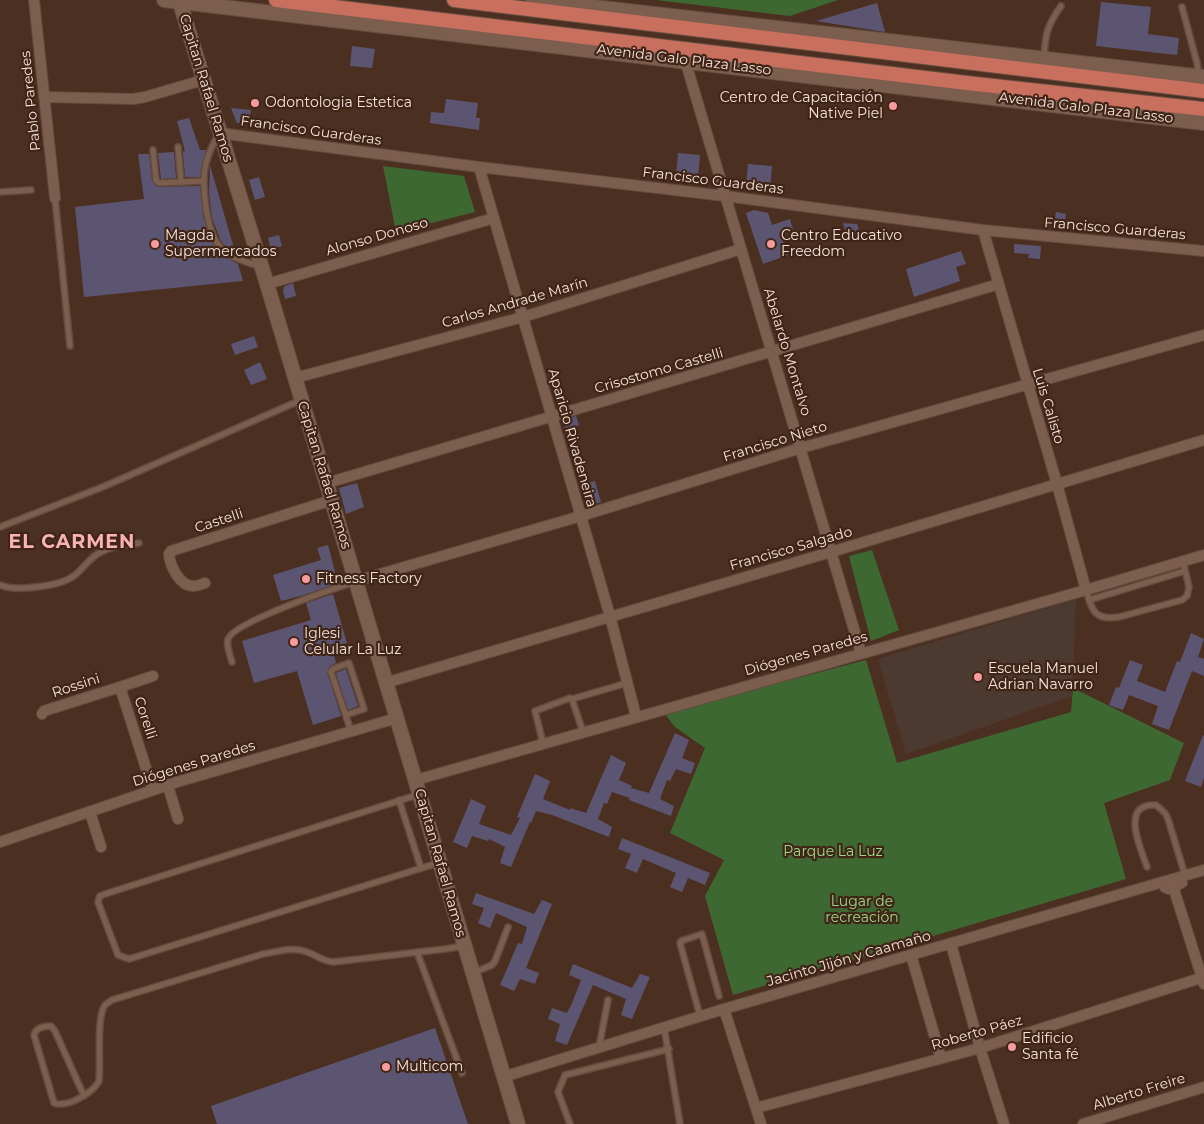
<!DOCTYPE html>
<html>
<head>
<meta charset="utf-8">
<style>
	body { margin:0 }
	canvas { display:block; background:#4b2f21 }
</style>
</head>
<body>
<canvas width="1204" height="1124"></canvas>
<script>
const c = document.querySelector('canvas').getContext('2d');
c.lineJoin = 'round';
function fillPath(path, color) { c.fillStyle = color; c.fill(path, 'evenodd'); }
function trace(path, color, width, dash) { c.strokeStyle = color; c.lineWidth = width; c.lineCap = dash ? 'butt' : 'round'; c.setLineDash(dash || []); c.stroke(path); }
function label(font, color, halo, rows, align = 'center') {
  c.font = font + ' Montserrat,sans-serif'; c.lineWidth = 4.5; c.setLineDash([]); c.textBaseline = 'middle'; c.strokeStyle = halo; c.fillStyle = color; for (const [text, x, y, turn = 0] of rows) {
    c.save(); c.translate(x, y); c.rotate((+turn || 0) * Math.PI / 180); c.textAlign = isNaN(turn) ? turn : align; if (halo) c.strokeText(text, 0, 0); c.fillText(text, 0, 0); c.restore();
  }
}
fillPath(new Path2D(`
	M1076,599L1072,696L906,754L878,659Z`), '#4c3a31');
fillPath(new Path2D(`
	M656,0H838L790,16Z
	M383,166L464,176L475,212L396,232Z
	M872,550L899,630L871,641L849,556Z
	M866,660L897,763L1071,712L1073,688L1184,743L1170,780L1104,803L1126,879L733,995L705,896L724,860L670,833L705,748L675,727L664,713Z`), '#3e6832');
fillPath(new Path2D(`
	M1101,2L1151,7L1148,34L1179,38L1177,55L1096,46Z
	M877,3L885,32L816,21Z
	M352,46L375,49L372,68L350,66Z
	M446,99L478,103L476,118H480L479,130L430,123L431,112L444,113Z
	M231,108L251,110L249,123H237Z
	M189,118L200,150H206L200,177H185L183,152L185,151L177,121Z
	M174,152L176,178L161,179L158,153Z
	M678,153L700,155L698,178L676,176Z
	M138,154H149L152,180L157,187L200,186L204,220L212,242L222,255L238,264L243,281L84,297L75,207L144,199Z
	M748,164L772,166L770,189L746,187Z
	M210,165L235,252L224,245L220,239L212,218L209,192Z
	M259,177L265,197L255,200L249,180Z
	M754,210L768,213L772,225L790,219L793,230L781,234L788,255L763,264L746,213Z
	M1056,212L1066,214L1064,226L1054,224Z
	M843,223L857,224L860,234L848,238Z
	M279,235L282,246L271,249L268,238Z
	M1014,244L1041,246L1040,259L1028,258L1029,254L1014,253Z
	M961,251L966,264L956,267L960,281L914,297L906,269Z
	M293,283L296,296L285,299L283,290L285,286Z
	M254,336L258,347L235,355L231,344Z
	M260,362L267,379L251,385L244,370Z
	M576,416L579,425L566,430L563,420Z
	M595,481L601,502L589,506L582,484Z
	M357,483L364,507L346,514L339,488Z
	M328,545L338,583L304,595L281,601L273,575L321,560L317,548Z
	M333,594L347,643L332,647L336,663L330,666L327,672L341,716L313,725L297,671L254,683L242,641L311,620L306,603Z
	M1191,633L1204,639L1198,657L1204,659V676L1192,671L1169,730L1152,724L1158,706L1129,695L1123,710L1109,705L1116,687L1119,688L1130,660L1143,665L1137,681L1165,692L1177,661L1180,662Z
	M346,669L358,706L348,710L336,673Z
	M675,733L689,740L682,758L695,763L691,774L676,769L670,781L667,780L660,799L674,806L671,816L629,800L630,798L612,792L607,804L604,803L598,819L612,827L609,837L552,815L536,811L531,823L530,822L511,867L500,863L505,847L489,839L488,841L472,836L467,848L453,842L471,799L486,806L479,824L511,835L520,818L517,817L535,774L550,781L543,799L570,810V808L586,813L611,755L626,763L619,780L632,786L631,788L649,793Z
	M1203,735L1204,736V778L1201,787L1185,781Z
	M622,838L710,873L705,885L688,878L682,892L670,887L676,873L643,859L637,873L625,868L631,854L618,849Z
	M476,893L534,914L542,900L552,904L526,968L539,973L535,984L520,979L514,991L500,985L518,943L522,944L527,927L496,913L490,928L478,923L484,908L472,904Z
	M573,964L632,988L640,974L650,977L632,1019L621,1015L626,999L593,985L567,1045L555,1041L560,1024L548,1019L552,1008L567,1013L572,1003L581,980L569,975Z
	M435,1028L468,1124H217L211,1106Z`), '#5c5572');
const service = new Path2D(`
	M1182,7L1197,63L1199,76
	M1044,59C1045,34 1047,26 1061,6
	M218,135C214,143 209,151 207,160C200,180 206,233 221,248C231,258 246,262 259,266
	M178,147L181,181
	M153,150L156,180L159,183L204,181
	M0,192L31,190
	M55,198L70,346
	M0,527L105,486L301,400
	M0,585C16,592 62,586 75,575C84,568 90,557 101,552C112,546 127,545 139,543
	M1086,590C1092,610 1094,621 1119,617L1182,600L1187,596L1189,587L1183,561
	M1089,600L1185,571
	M232,662C230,655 226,646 228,639C234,622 335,588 355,582
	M572,699L627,683
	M346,715L364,709L349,663L333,669L331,672L351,731
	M543,743L535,711L570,698L572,699L583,732
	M417,795L105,894L100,896L98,902L118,955L129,959L438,863
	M399,800L421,868
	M1147,867C1141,849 1119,803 1156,805L1165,813L1168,819L1185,875
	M417,952L462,1073
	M475,972L492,965L495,961L508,927
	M700,1016L680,943L681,941L702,934L719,996
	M664,1027L680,1124
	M599,1047L608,1000
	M84,1096L55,1031L51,1026C43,1026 36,1028 34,1035L54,1103C67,1108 93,1093 99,1081C101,1064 96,1017 105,1005C107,1003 110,1002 112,1000L263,954C277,952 293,946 307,952C317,955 321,961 333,962L445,949L463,946
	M570,1124L558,1092L565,1075L669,1049`);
const pedestrian = new Path2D(`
	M1178,886L1183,883
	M1164,888L1169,890`);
const minor = new Path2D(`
	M34,0L55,198
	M685,60L861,653
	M44,97L133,99L145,97L203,80
	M219,133L479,167L725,196L983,230L1204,251
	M479,167L610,616L636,716
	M983,230L1057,484L1086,590
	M267,284L494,218
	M295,378L523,317L741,249
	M327,483L999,284
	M356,581L581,516L801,448L1204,335
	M205,583C202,584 197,586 194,586C180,587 170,566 169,554L171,551L332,500
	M153,676L120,687L153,790
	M385,683L831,552L1204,440
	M42,714L44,711L120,687
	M416,780L1086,590L1204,555
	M168,786L178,819
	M90,812L101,847
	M0,842L177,782L397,718
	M1171,880L1204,984
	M951,944L980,1048L1004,1124
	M911,955L941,1058
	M724,1009L761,1124
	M503,1077L724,1009L1204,870
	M756,1108L980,1048L1204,977
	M1083,1124L1204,1087`);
const tertiary = new Path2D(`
	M179,0L267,284L518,1124`);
const secondary = new Path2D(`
	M164,0L1204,123
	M533,0L1204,77`);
const primary = new Path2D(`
	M276,0L967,83L1204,109
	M454,0L1204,91`);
trace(service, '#634c3f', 8);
trace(pedestrian, '#634c3f', 10);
trace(minor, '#634c3f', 12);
trace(tertiary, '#634c3f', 16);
trace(secondary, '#634c3f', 16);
trace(primary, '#634c3f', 16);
trace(service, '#7c5e4e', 5);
trace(pedestrian, '#7c5e4e', 8);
trace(minor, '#7c5e4e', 10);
trace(tertiary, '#7c5e4e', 14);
trace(secondary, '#7c5e4e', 14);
trace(primary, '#c86f5e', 14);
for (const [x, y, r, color] of [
	[255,103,5,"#f59b9d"],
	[893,106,5,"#f59b9d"],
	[155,244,5,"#f59b9d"],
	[771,244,5,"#f59b9d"],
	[306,579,5,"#f59b9d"],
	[294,642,5,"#f59b9d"],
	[978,677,5,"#f59b9d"],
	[1012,1047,5,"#f59b9d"],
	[386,1067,5,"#f59b9d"]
]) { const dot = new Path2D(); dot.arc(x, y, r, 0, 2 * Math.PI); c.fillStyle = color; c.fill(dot); trace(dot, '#402517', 2); }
label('14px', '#f5e2da', '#402517', [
	["Avenida Galo Plaza Lasso",684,60,7],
	["Capitan Rafael Ramos",206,88,73],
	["Pablo Paredes",31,101,-96],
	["Avenida Galo Plaza Lasso",1086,108,7],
	["Francisco Guarderas",311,131,8],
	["Francisco Guarderas",713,181,7],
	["Francisco Guarderas",1115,229,5],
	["Alonso Donoso",377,237,-16],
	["Carlos Andrade Marín",515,303,-16],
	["Abelardo Montalvo",787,352,73],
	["Crisostomo Castelli",659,371,-16],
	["Luis Calisto",1048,406,73],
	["Aparicio Rivadeneira",572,438,74],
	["Francisco Nieto",775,442,-17],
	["Capitan Rafael Ramos",324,475,73],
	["Castelli",219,521,-18],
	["Francisco Salgado",791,549,-16],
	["Diógenes Paredes",806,654,-16],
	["Rossini",76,686,-18],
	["Corelli",145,718,72],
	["Diógenes Paredes",194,764,-17],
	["Capitan Rafael Ramos",440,863,74],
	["Jacinto Jijón y Caamaño",849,959,-16],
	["Roberto Páez",977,1033,-16],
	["Alberto Freire",1139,1092,-17]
]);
label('14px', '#f5e2da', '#402517', [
	["Centro de Capacitación",883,98,"right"],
	["Native Piel",883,114,"right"],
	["Odontologia Estetica",265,103],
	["Magda",165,236],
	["Supermercados",165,252],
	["Centro Educativo",781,236],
	["Freedom",781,252],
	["Fitness Factory",316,579],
	["Iglesi",304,634],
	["Celular La Luz",304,650],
	["Escuela Manuel",988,669],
	["Adrian Navarro",988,685],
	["Edificio",1022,1039],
	["Santa fé",1022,1055],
	["Multicom",396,1067]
], 'left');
label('14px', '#99d988', '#402517', [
	["Parque La Luz",833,852],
	["Lugar de",862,902],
	["recreación",862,918]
]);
c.letterSpacing = '1px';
label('bold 19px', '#f7b3b4', '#402517', [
	["EL CARMEN",72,542]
]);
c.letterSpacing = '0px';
</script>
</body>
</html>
